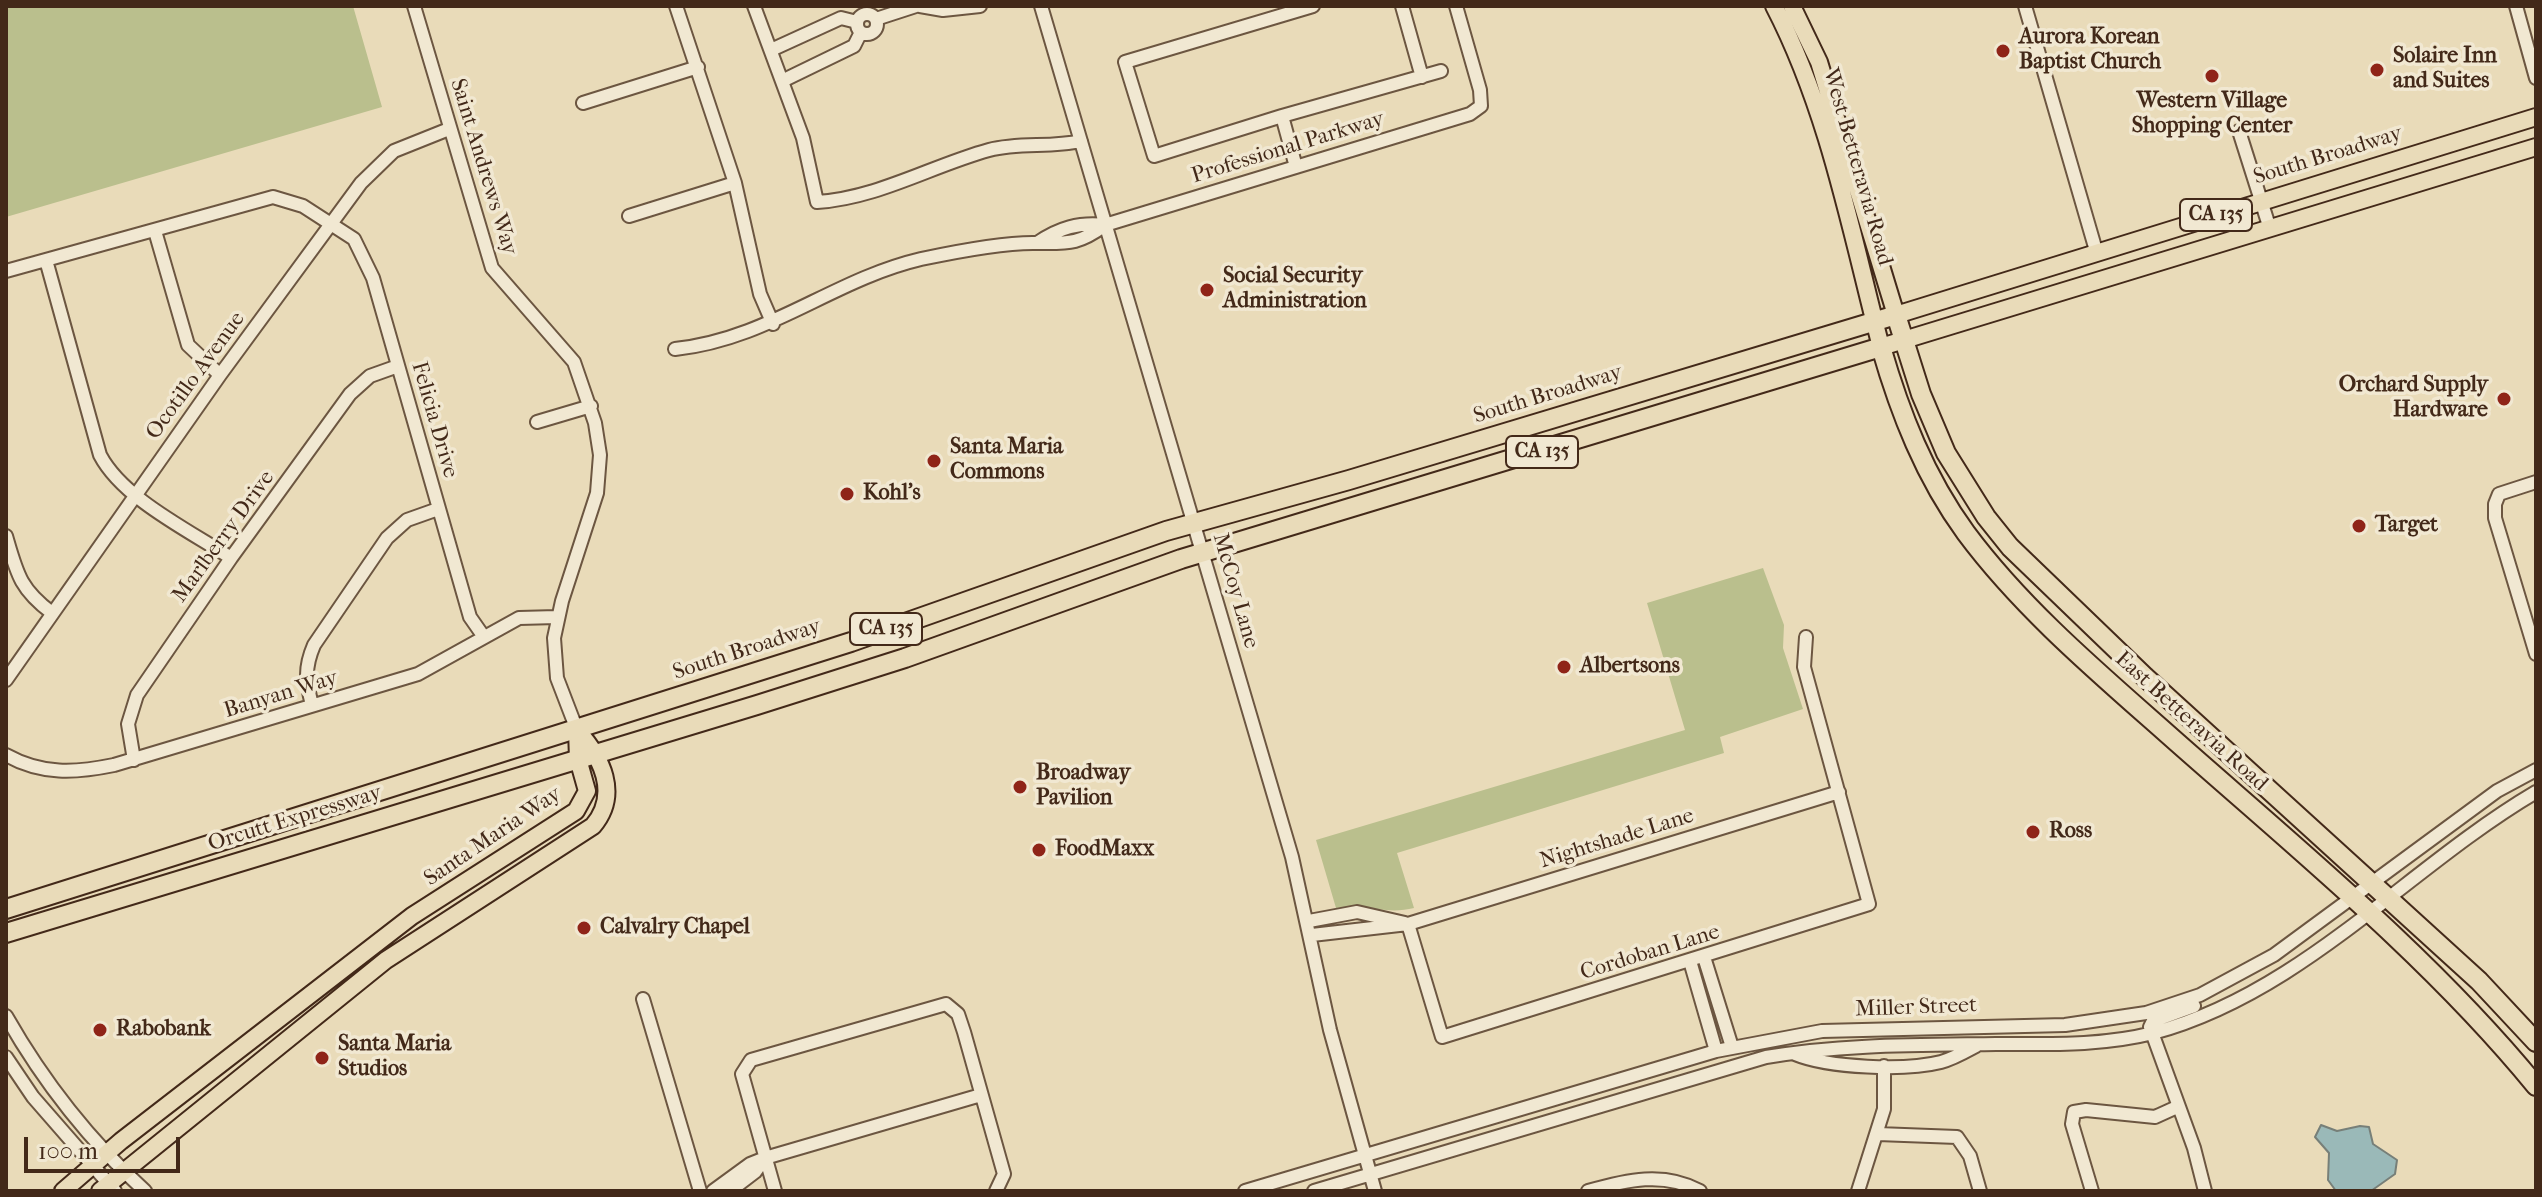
<!DOCTYPE html>
<html>
<head>
<meta charset="utf-8">
<style>
	body { margin:0 }
	#map { position:relative; width:2542px; height:1197px; overflow:hidden; background:#e9dbb9; font-family:"IM FELL French Canon",serif }
	canvas { display:block }
	.frame { position:absolute; inset:0; border:8px solid #432919; pointer-events:none }
	.scale { position:absolute; left:24px; top:1137px; width:156px; height:36px; box-sizing:border-box; border:4px solid #432919; border-top:0; padding-left:10px; font-size:24px; line-height:28px; white-space:nowrap; color:#432919; -webkit-text-stroke:6px #f1e8d2; paint-order:stroke }
</style>
</head>
<body>
<div id="map">
<canvas width="2542" height="1197"></canvas>
<div class="frame"></div>
<div class="scale">100 m</div>
</div>
<script>
const c = document.querySelector('canvas').getContext('2d');
c.lineJoin = 'round';
function fillPath(path, color) { c.fillStyle = color; c.fill(path, 'evenodd'); }
function trace(path, color, width, dash) { c.strokeStyle = color; c.lineWidth = width; c.lineCap = dash ? 'butt' : 'round'; c.setLineDash(dash || []); c.stroke(path); }
function label(font, color, halo, rows, align = 'center') {
  c.font = font + ' "IM FELL French Canon",serif'; c.lineWidth = 7; c.setLineDash([]); c.textBaseline = 'middle'; c.strokeStyle = halo; c.fillStyle = color; for (const [text, x, y, turn = 0] of rows) {
    c.save(); c.translate(x, y); c.rotate((+turn || 0) * Math.PI / 180); c.textAlign = isNaN(turn) ? turn : align; if (halo) c.strokeText(text, 0, 0); c.fillText(text, 0, 0); c.restore();
  }
}
fillPath(new Path2D(`
	M6,6H353L382,107L6,217Z
	M1763,568L1784,625L1783,648L1803,709L1720,737L1724,753L1397,853L1414,908C1388,915 1363,904 1336,908L1316,840L1685,730L1647,603Z`), '#babf8d');
const water = new Path2D(`
	M2321,1125L2337,1131L2360,1126L2369,1127L2373,1144L2397,1160L2395,1174L2371,1191H2336L2328,1180L2329,1153L2315,1137Z`);
fillPath(water, '#9ab9b8');
trace(water, '#777f78', 2);
const minor = new Path2D(`
	M414,6L492,268L574,362L595,423L600,455L597,493L562,601L554,638L557,678L577,730
	M676,6L735,183L760,294L773,324
	M754,6L803,138L817,202C878,198 931,166 989,150C1020,142 1050,148 1081,141
	M920,6L943,10L980,6
	M1041,6L1292,857L1330,1030L1375,1191
	M1402,6L1422,77
	M2025,6L2097,254
	M2516,6L2536,78
	M857 24a10 10 0 1 1 20 0a10 10 0 1 1-20 0Z
	M876,19L916,6
	M771,50L841,18L857,22
	M782,81L854,46L861,32
	M583,103L698,67
	M1282,116L1154,156L1125,62L1313,6
	M2239,131L2270,229
	M1296,167L1282,116L1441,71
	M629,216L735,183
	M155,231L188,345L220,375
	M1037,243C1059,228 1079,222 1105,225
	M46,260L100,455C123,499 190,531 231,558
	M6,271L273,197L303,206L354,239L373,278L470,617L484,637
	M675,349C769,339 832,280 921,259C954,252 1003,242 1037,243C1068,243 1078,245 1105,225L1470,114L1481,106L1480,90L1456,6
	M537,422L591,406
	M2536,482L2499,494L2495,504V518L2536,654
	M6,536C17,574 20,589 52,613
	M6,680L220,375L361,183L394,151L449,129
	M312,705C306,682 304,668 314,645L387,538L407,520L438,509
	M6,755C42,775 75,773 114,765L418,674L519,618L557,617
	M134,760L128,724L137,695L231,558L350,394L370,376L398,366
	M1309,921L1357,912L1405,923
	M1408,924L1442,1037L1869,904L1804,667L1806,637
	M1312,935L1408,924L1839,792
	M1704,957L1732,1047
	M1690,961L1716,1051
	M643,999L700,1191
	M2194,1006L2153,1021L2150,1027L2194,1148L2205,1191
	M6,1016C43,1081 90,1141 145,1191
	M1795,1054C1829,1068 1905,1071 1941,1062C1953,1059 1965,1052 1976,1046
	M6,1057L33,1097L115,1191
	M1878,1134L1957,1137L1970,1156L1980,1191
	M713,1191L750,1164L765,1158L981,1095
	M730,1191L755,1172L765,1158
	M775,1191L742,1074L751,1060L946,1004L958,1014L964,1032L1004,1174L996,1191
	M1245,1191L1716,1051L1822,1031L2065,1025L2146,1013L2200,995L2274,955L2497,791L2536,770
	M1314,1191L1766,1057C1842,1044 1919,1045 1996,1044C2048,1044 2102,1046 2153,1033C2302,993 2407,868 2536,792
	M1588,1191C1626,1180 1664,1171 1700,1191
	M1858,1191L1884,1109V1066
	M2092,1191L2072,1124L2074,1112L2086,1110L2155,1117L2177,1107`);
const major = new Path2D(`
	M1774,6C1829,112 1851,232 1881,347L2536,147
	M1792,6L1819,62L1896,315L2536,117
	M63,1191L121,1141L412,916L576,811L587,791L578,759L577,730
	M100,1191L386,960L593,826C620,794 602,758 577,730`);
const highway = new Path2D(`
	M6,909L851,642L1166,531L1349,480L1896,315L1921,394L1946,453L1986,517L2010,547L2145,677L2479,981L2536,1042
	M6,933L757,705L905,658L1181,559L1881,347C1900,413 1925,477 1966,533C2021,607 2095,670 2163,730C2289,842 2430,956 2536,1086`);
trace(minor, '#6c5641', 16);
trace(major, '#432919', 20);
trace(highway, '#432919', 22);
trace(minor, '#f1e8d2', 12);
trace(major, '#e9dbb9', 16);
trace(highway, '#e9dbb9', 18);
for (const [x, y, r, color] of [
	[2003,51,8,"#8f2418"],
	[2377,70,8,"#8f2418"],
	[2212,76,8,"#8f2418"],
	[1207,290,8,"#8f2418"],
	[2504,399,8,"#8f2418"],
	[934,461,8,"#8f2418"],
	[847,494,8,"#8f2418"],
	[2359,526,8,"#8f2418"],
	[1564,667,8,"#8f2418"],
	[1020,787,8,"#8f2418"],
	[2033,832,8,"#8f2418"],
	[1039,850,8,"#8f2418"],
	[584,928,8,"#8f2418"],
	[100,1030,8,"#8f2418"],
	[322,1058,8,"#8f2418"]
]) { const dot = new Path2D(); dot.arc(x, y, r, 0, 2 * Math.PI); c.fillStyle = color; c.fill(dot); trace(dot, '#f1e8d2', 3); }
for (const [x, y, w] of [
	[2216,215,72],
	[1542,452,72],
	[886,629,72]
]) { const box = new Path2D(); box.roundRect(x - w / 2, y - 16, w, 32, 6); c.fillStyle = '#f1e8d2'; c.fill(box); trace(box, '#432919', 2); }
label('bold 20px', '#432919', null, [
	["CA 135",2216,215],
	["CA 135",1542,452],
	["CA 135",886,629]
]);
label('bold 22px', '#432919', '#f1e8d2', [
	["Aurora Korean",2019,38],
	["Baptist Church",2019,63],
	["Solaire Inn",2393,57],
	["and Suites",2393,82],
	["Western Village",2212,102,"center"],
	["Shopping Center",2212,127,"center"],
	["Social Security",1223,277],
	["Administration",1223,302],
	["Orchard Supply",2488,386,"right"],
	["Hardware",2488,411,"right"],
	["Santa Maria",950,448],
	["Commons",950,473],
	["Kohl's",863,494],
	["Target",2375,526],
	["Albertsons",1580,667],
	["Broadway",1036,774],
	["Pavilion",1036,799],
	["Ross",2049,832],
	["FoodMaxx",1055,850],
	["Calvalry Chapel",600,928],
	["Rabobank",116,1030],
	["Santa Maria",338,1045],
	["Studios",338,1070]
], 'left');
label('22px', '#432919', '#f1e8d2', [
	["Professional Parkway",1288,148,-17],
	["South Broadway",2328,156,-17],
	["Saint Andrews Way",483,167,73],
	["West Betteravia Road",1857,167,74],
	["Ocotillo Avenue",196,376,-54],
	["South Broadway",1548,395,-17],
	["Felicia Drive",434,420,74],
	["Marlberry Drive",224,537,-54],
	["McCoy Lane",1235,591,74],
	["South Broadway",747,650,-18],
	["Banyan Way",281,695,-17],
	["East Betteravia Road",2191,722,42],
	["Orcutt Expressway",295,819,-17],
	["Santa Maria Way",493,837,-34],
	["Nightshade Lane",1617,839,-17],
	["Cordoban Lane",1650,953,-17],
	["Miller Street",1916,1008,-2]
]);
</script>
</body>
</html>
